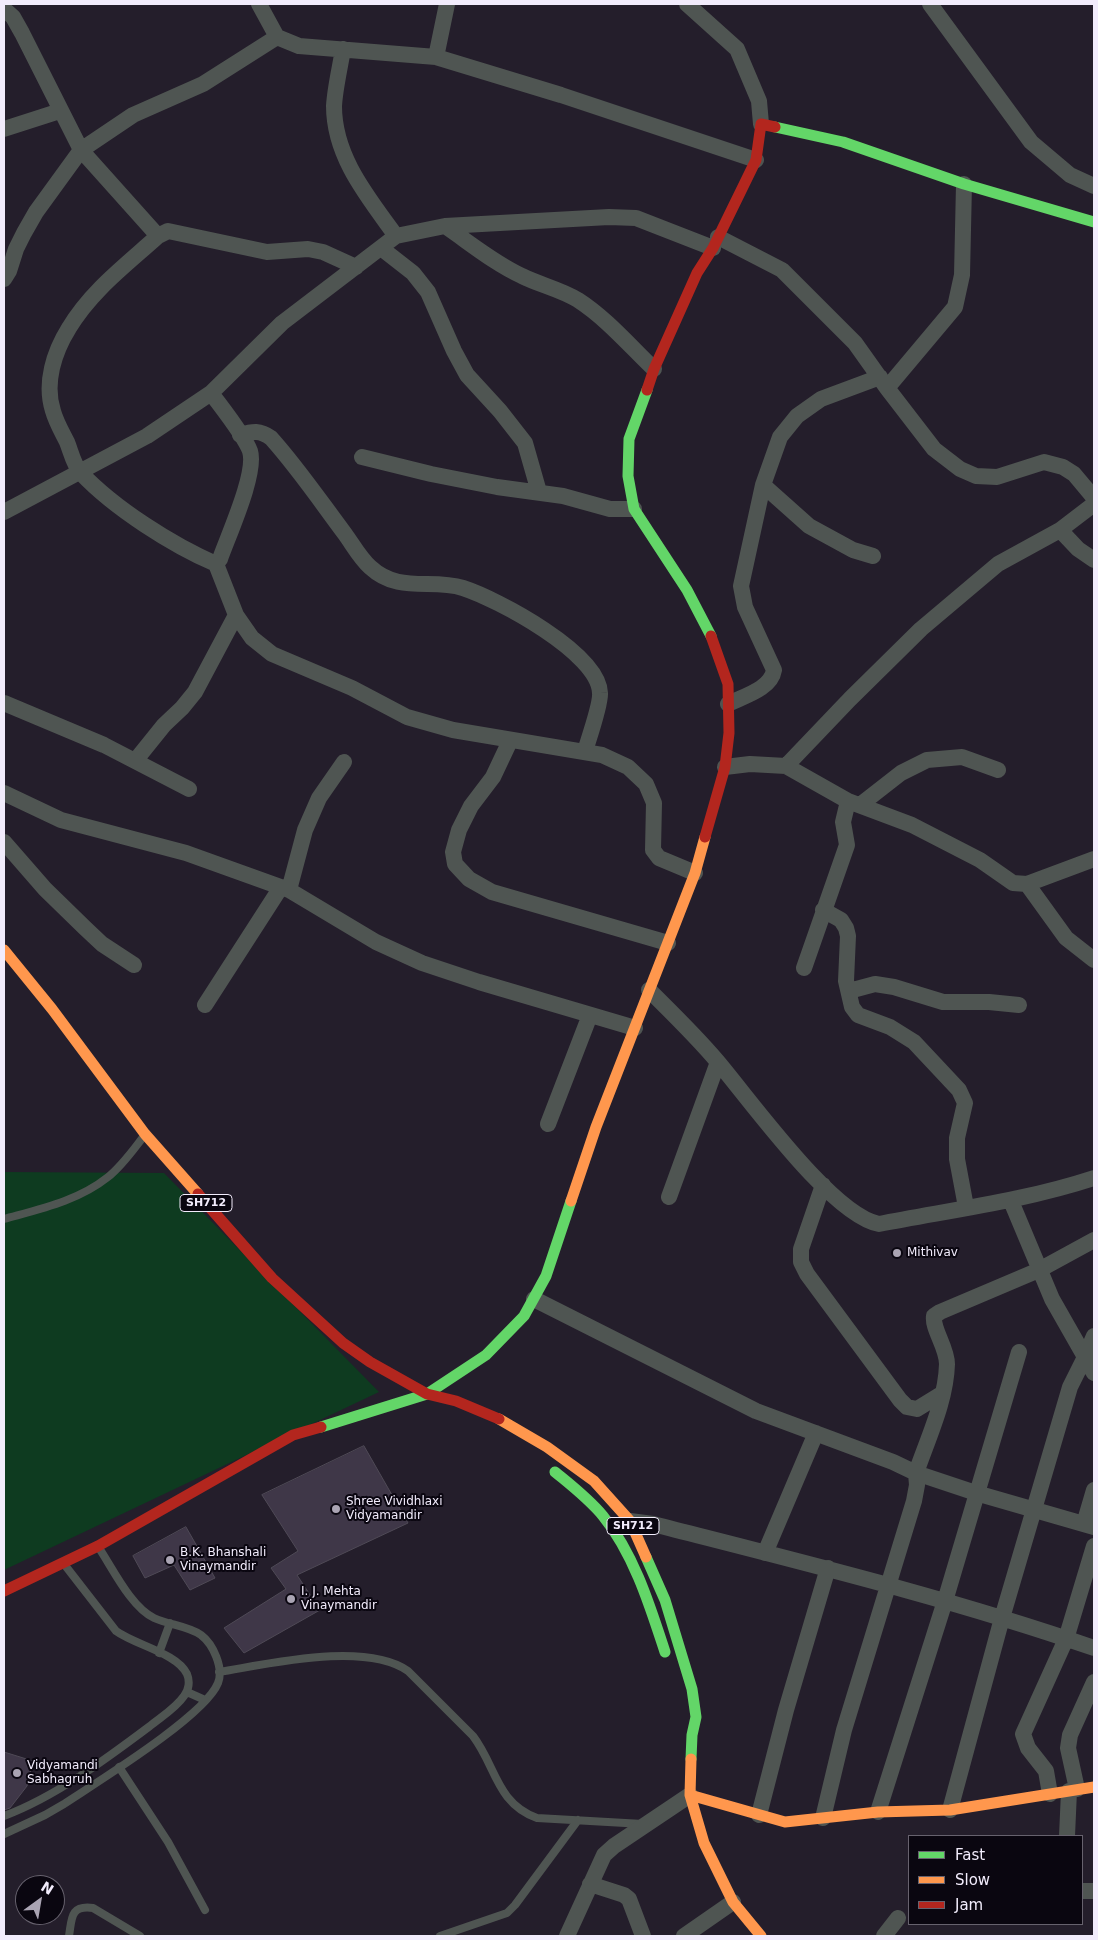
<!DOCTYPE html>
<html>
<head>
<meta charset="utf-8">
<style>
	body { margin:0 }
	#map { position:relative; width:1098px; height:1940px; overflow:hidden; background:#241e2b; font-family:"DejaVu Sans",sans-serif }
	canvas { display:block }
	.frame { position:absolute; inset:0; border:5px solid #f2ecfc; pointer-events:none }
	.legend { position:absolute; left:908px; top:1835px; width:175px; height:90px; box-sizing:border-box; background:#0a0610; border:1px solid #67626e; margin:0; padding:6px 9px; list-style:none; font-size:15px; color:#f2ecfc }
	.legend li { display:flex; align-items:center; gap:10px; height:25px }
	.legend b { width:25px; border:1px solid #67626e }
	.north { position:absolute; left:15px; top:1875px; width:50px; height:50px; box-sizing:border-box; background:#0a0610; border:1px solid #67626e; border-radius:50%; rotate:32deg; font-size:14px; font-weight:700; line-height:20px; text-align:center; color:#f2ecfc }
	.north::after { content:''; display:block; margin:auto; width:18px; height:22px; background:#aaa4b3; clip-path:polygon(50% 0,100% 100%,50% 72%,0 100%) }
</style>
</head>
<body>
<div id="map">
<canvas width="1098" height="1940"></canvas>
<div class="frame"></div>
<ul class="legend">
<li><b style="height:6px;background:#63d668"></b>Fast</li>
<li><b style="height:6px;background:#ff974d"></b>Slow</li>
<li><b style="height:6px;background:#b3261e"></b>Jam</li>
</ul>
<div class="north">N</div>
</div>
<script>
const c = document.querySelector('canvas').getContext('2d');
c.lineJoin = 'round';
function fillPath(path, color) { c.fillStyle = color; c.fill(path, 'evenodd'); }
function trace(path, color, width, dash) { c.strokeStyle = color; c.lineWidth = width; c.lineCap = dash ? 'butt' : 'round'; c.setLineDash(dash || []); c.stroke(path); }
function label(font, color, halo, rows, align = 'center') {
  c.font = font + ' "DejaVu Sans",sans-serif'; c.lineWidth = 4; c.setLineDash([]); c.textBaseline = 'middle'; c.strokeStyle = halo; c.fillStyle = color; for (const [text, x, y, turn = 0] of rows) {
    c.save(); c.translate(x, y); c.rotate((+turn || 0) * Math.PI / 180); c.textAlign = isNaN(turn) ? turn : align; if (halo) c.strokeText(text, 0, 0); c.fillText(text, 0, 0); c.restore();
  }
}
fillPath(new Path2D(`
	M4,1172L164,1173L379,1392L4,1570Z`), '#0e3b20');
const building = new Path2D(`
	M364,1446L408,1523L297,1575L320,1610L244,1653L224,1628L286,1589L271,1568L298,1551L262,1495Z
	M186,1527L215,1578L190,1590L174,1565L145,1578L133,1556Z
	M4,1752L33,1761L27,1786L10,1808L4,1810Z`);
fillPath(building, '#3f3748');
trace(building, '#4f4a56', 1);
trace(new Path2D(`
	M4,1219C40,1209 78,1201 108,1177C122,1166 133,1150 144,1136
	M159,1653L170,1623
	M219,1672C269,1664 365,1641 408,1671L473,1736C496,1766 496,1803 537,1818L643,1824
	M187,1692L205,1700
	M119,1767L168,1842L205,1910
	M4,1816C55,1797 106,1759 150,1726C161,1717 176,1708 184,1696C189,1690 190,1681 187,1674C177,1653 135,1645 116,1631L64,1564
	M4,1834L45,1815L64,1804C97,1782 205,1716 218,1683C224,1668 213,1644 201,1635C188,1626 169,1625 154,1618C131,1607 113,1569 99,1548
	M69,1936C72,1918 70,1905 93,1908L140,1936
	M440,1936L507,1913L515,1905L578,1820`), '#4f5552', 8);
trace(new Path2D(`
	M259,4L277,37
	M687,4L737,49L759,101L761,124
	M930,4L1031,142L1070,175L1094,186
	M4,9L13,17L22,33L81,150L158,236
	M277,37L299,46L436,57L561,95L756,160
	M343,49C340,68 335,88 334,106C334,157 368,197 396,236
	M436,57L447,4
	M4,129L60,111
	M445,226C470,243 494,263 522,276C540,285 560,289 578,300C606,318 630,346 654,369
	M718,237L782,270L855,343L887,388L934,449L960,469L976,476L997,477L1044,462L1063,467L1074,474L1094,498
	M381,248L413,273L428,292L454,351L467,375L500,411L525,443L539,492
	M4,279L9,271L16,249L24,233L36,212L81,150L133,115L203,84L277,37
	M887,388L955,307L962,275L964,184
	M211,393C222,408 244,435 250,451C257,473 228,536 220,559L216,564L236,615L252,638L272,654L352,688L407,717L453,730L602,755L628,767L646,784L654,803L653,850L659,858L695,873
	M240,435C253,431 260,430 271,438C298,468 321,502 345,534C353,545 360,558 370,567C399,594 431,578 463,588C497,599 599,653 600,693C601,704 589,738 585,751
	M362,457L431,474L497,487L563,496L610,509H634
	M763,485L809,526L853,550L873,556
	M4,512L147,436L211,393L282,323L396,236L445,226L609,217L636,218L713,248
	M1060,530L1078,549L1094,560
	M216,564C172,545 114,508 81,473C74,466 71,452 67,442C62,432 56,422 53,411C44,383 54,352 69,328C91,291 126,265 158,236L168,231L267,252L308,249L323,252L356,267
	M4,703L104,745L189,789
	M728,704C744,696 771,689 774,670L745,607L741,586L763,485L780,437L797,416L821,399L880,377
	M510,741L493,777L471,806L459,830L453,852L455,864L469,879L492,892L668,943
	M135,761L164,725L182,708L195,692L236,615
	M786,766L848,801L912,825L980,860L1013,883L1027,884L1094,859
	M725,767L750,764L786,766L850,699L921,629L998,564L1060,530L1094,504
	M4,793L61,820L186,853L289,890L376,942L422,963L479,982L635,1028
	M860,805L901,773L927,760L962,757L998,770
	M4,842L45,889L85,928L102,944L134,965
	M1027,884L1066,938L1094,960
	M289,890L305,830L319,798L344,762
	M823,910L841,920L846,928L848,936L846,981L852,1007L858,1015L890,1027L914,1042L959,1090L965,1103L957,1138V1159L966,1207
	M804,968L847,845L843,822L848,801
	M649,990C672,1013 696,1036 717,1061C751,1101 832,1215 879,1224C951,1210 1024,1201 1094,1178
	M849,991L875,984L894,987L943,1002H989L1019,1005
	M205,1005L281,887
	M548,1124L590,1015
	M823,1185L801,1249V1262L807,1274L900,1400L907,1407L917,1409L943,1393
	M669,1197L718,1062
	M1011,1201L1052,1299L1085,1357L1094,1336
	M534,1299L756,1411L893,1462L916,1473L976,1493L1094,1527
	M624,1523L630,1521L653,1524C801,1562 949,1598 1094,1648
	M1084,1524L1094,1490
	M765,1553L816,1433
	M1077,1789L1068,1748L1070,1735L1094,1682
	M1050,1794L1046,1771L1028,1748L1023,1734L1066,1639L1094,1546
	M950,1810L1002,1618L1070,1387L1085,1357L1094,1373
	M878,1812L945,1601L1019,1352
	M759,1815L786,1710L828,1568
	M823,1818L844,1730L914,1501L917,1485L916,1473C928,1438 946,1401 947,1364C947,1347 932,1329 934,1316L940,1312L1039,1270L1094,1240
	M1067,1836L1069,1791
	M590,1884L624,1895L629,1899L643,1936
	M1082,1891H1094
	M567,1936L604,1855L614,1846L690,1795
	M684,1936L733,1902
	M884,1936L898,1918`), '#4f5552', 16);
trace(new Path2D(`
	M775,127L843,142L964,184L1094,222
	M647,390L629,439L628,476L634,509L687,590L711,636
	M321,1427L427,1394L486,1355L524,1316L546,1276L571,1201
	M555,1472C572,1486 589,1499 603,1516C634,1554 650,1606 665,1652
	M646,1557L665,1600L692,1689L696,1717L692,1735L691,1759`), '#63d668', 11);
trace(new Path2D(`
	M4,950L52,1009L145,1134L198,1194
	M571,1201L596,1127L695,873L705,837
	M499,1419L547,1447L594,1481L630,1521L646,1557
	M691,1759L690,1795L704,1843L733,1902L761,1936
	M690,1795L785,1822L878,1812L950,1810L1094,1787`), '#ff974d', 11);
trace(new Path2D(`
	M647,390L654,369L697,273L713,248L756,160L761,124L775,127
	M705,837L725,767L729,733L728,684L711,636
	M198,1194L272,1278L343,1343L370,1362L427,1394L456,1401L499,1419
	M4,1591L98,1546L293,1435L321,1427`), '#b3261e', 11);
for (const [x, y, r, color] of [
	[897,1253,5,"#aaa4b3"],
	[336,1509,5,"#aaa4b3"],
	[170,1560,5,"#aaa4b3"],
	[291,1599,5,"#aaa4b3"],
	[17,1773,5,"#aaa4b3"]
]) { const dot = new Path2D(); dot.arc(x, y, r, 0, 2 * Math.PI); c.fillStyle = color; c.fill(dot); trace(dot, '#0a0610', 2); }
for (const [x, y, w] of [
	[206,1203,52],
	[633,1526,52]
]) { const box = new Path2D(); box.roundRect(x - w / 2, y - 8.5, w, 17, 4); c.fillStyle = '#0a0610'; c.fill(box); trace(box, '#f2ecfc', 1); }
label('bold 11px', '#f2ecfc', null, [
	["SH712",206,1203],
	["SH712",633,1526]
]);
label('12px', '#f2ecfc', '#0a0610', [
	["Mithivav",907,1253],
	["Shree Vividhlaxi",346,1502],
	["Vidyamandir",346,1516],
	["B.K. Bhanshali",180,1553],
	["Vinaymandir",180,1567],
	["I. J. Mehta",301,1592],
	["Vinaymandir",301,1606],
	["Vidyamandi",27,1766],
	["Sabhagruh",27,1780]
], 'left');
</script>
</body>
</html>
